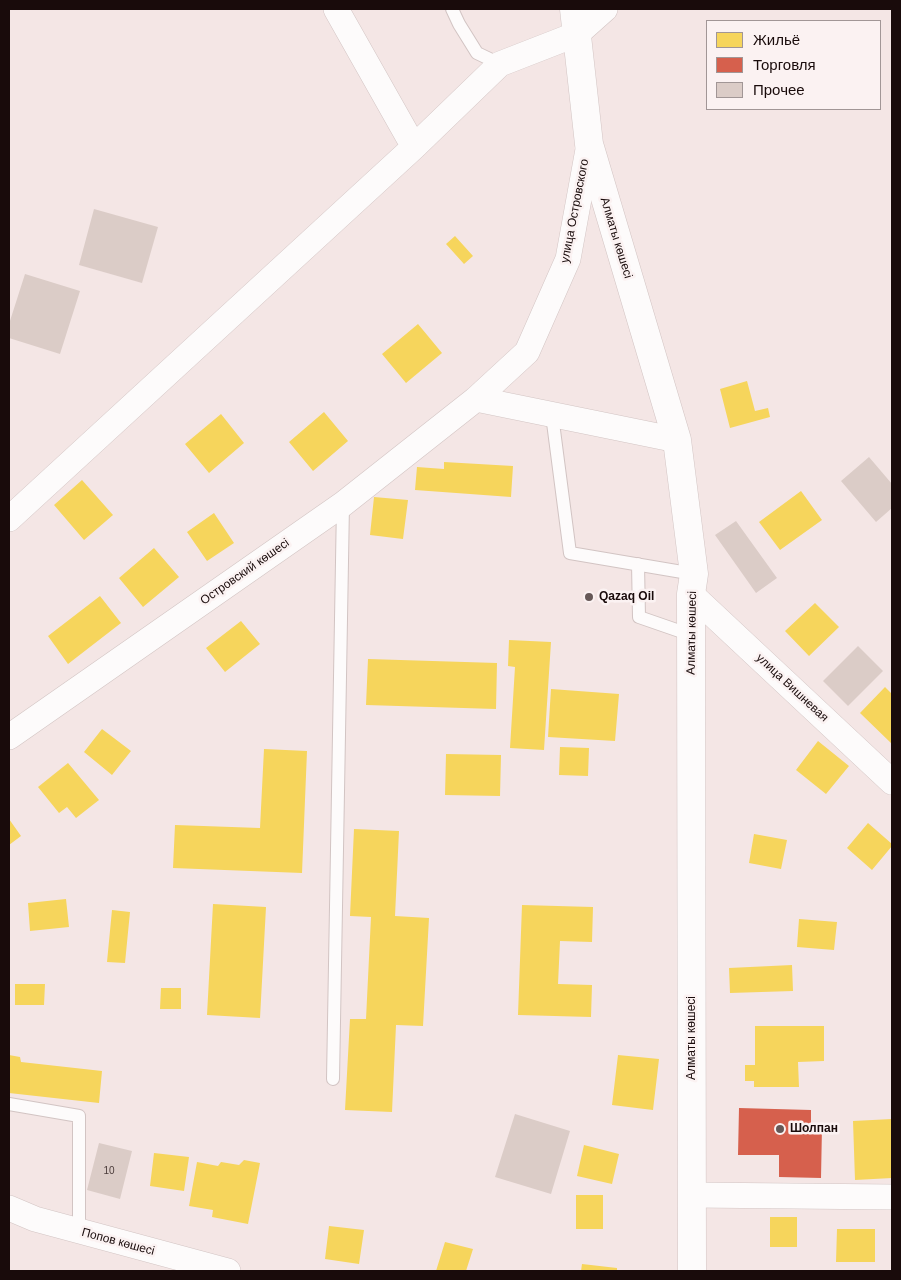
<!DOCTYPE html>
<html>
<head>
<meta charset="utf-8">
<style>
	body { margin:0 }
	#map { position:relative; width:901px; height:1280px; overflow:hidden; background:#f4e6e5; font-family:Arial,sans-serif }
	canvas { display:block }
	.frame { position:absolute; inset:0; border:10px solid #190b0b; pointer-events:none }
	.legend { position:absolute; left:706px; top:20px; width:175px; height:90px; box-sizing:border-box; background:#fbf2f2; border:1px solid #a19696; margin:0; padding:6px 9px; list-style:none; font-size:15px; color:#190b0b }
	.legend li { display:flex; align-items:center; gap:10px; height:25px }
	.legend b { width:25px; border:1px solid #a19696 }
</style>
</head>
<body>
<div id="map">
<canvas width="901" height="1280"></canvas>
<div class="frame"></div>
<ul class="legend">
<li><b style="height:14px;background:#f6d55c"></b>Жильё</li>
<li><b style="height:14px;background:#d6604d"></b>Торговля</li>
<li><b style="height:14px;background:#dbccc7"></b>Прочее</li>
</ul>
</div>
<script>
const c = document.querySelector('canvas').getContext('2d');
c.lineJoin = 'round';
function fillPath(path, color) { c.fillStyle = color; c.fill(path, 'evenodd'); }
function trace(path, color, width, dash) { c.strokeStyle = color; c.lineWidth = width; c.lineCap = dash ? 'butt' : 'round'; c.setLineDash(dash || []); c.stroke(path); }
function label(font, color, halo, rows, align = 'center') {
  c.font = font + ' Arial,sans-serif'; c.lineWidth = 5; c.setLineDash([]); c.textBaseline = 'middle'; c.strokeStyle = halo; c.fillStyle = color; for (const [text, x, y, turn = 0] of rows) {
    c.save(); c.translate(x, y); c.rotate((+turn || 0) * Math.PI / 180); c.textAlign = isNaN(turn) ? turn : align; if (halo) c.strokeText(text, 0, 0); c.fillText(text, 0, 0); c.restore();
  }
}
fillPath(new Path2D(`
	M455,236L473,256L464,264L446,244Z
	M418,324L442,353L406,383L382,354Z
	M747,381L755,411L768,408L770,417L730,428L720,389Z
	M324,412L348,441L313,471L289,442Z
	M221,414L244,443L209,473L185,444Z
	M444,462L513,466L511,497L415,490L417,467L444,469Z
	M82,480L113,515L84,540L54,505Z
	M801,491L822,520L780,550L759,522Z
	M374,497L408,500L403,539L370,535Z
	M214,513L234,543L207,561L187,532Z
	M154,548L179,577L143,607L119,578Z
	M100,596L121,623L68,664L48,636Z
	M815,603L839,627L809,656L785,631Z
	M241,621L260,644L225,672L206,648Z
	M509,640L551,642L544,750L510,748L515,667L508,666Z
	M368,659L497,663L496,709L366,705Z
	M885,687L892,694V744L860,713Z
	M551,689L619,694L615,741L548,737Z
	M102,729L131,751L112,775L84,752Z
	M818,741L849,766L826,794L796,770Z
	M560,747L589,748L588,776L559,775Z
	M264,749L307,751L302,873L173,868L175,825L260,828Z
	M446,754L501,755L500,796L445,795Z
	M68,763L99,800L76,818L67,807L59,813L38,787Z
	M9,819L21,836L9,845Z
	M868,823L892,844V846L872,870L847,848Z
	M354,829L399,831L395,916L429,918L423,1026L396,1025L392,1112L345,1110L350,1019H366L371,917L350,916Z
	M754,834L787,840L781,869L749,863Z
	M66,899L69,927L30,931L28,903Z
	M213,904L266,907L260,1018L207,1015Z
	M522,905L593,907L592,942L560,941L558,984L592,985L591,1017L518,1015Z
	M112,910L130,912L125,963L107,962Z
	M799,919L837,922L834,950L797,947Z
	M792,965L793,991L730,993L729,968Z
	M15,984H45L44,1005H15Z
	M161,988H181V1009H160Z
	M755,1026H824V1061L798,1062L799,1087H754V1081H745V1065H755Z
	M9,1055L20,1057L21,1062L102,1071L99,1103L9,1093Z
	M618,1055L659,1059L653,1110L612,1105Z
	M892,1119V1178L855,1180L853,1121Z
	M584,1145L619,1154L612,1184L577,1176Z
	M154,1153L189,1157L184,1191L150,1186Z
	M244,1160L260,1163L248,1224L212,1217L213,1210L189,1206L197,1162L218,1166L221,1162L239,1165Z
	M576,1195H603V1229H576Z
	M770,1217H797V1247H770Z
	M329,1226L364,1230L359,1264L325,1259Z
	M837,1229H875V1262H836Z
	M445,1242L473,1249L466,1271H436Z
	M582,1264L617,1268V1271H581Z`), '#f6d55c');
fillPath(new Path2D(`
	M739,1108L811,1110V1127H822L821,1178L779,1177V1155H738Z`), '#d6604d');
fillPath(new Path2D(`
	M94,209L158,227L142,283L79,265Z
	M25,274L80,291L60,354L9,338V324Z
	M869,457L892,484V508L876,522L841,481Z
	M736,521L777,578L756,593L715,535Z
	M858,646L883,671L848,706L823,681Z
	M515,1114L570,1131L551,1194L495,1177Z
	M99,1143L132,1151L120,1199L87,1190Z`), '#dbccc7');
const service = new Path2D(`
	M452,9L459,24L477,53L500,64
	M552,415L570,553L694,574
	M638,564L639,617L691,635
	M333,1079L343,504
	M9,1104L79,1116V1231`);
const minor = new Path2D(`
	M336,9L414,147
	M476,399L677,440
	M9,519L414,147L500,64L577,34L605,9
	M691,594L892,782
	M9,737L343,504L476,399L527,352L568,259L589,144
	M693,1195L892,1197
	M9,1208L35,1219L228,1271`);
const primary = new Path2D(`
	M574,9L589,144L677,440L694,574L691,594L692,1271`);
trace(service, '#d2c4c3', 14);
trace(minor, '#d2c4c3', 26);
trace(primary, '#d2c4c3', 29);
trace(service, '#fdfbfb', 12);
trace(minor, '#fdfbfb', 25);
trace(primary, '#fdfbfb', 28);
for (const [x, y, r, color] of [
	[589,597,5,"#665857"],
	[780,1129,5,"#665857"]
]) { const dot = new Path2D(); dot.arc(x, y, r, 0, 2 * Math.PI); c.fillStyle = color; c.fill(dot); trace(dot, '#fbf2f2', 2); }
label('10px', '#4a3b3a', null, [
	["10",109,1171]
]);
label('12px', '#190b0b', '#fbf2f2', [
	["улица Островского",575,211,-79],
	["Алматы көшесі",616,238,73],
	["Островский көшесі",245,572,-35],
	["Алматы көшесі",692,633,-89],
	["улица Вишневая",792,688,43],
	["Алматы көшесі",692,1038,-90],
	["Попов көшесі",118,1242,15]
]);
label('bold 12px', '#190b0b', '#fbf2f2', [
	["Qazaq Oil",599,597],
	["Шолпан",790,1129]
], 'left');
</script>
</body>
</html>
